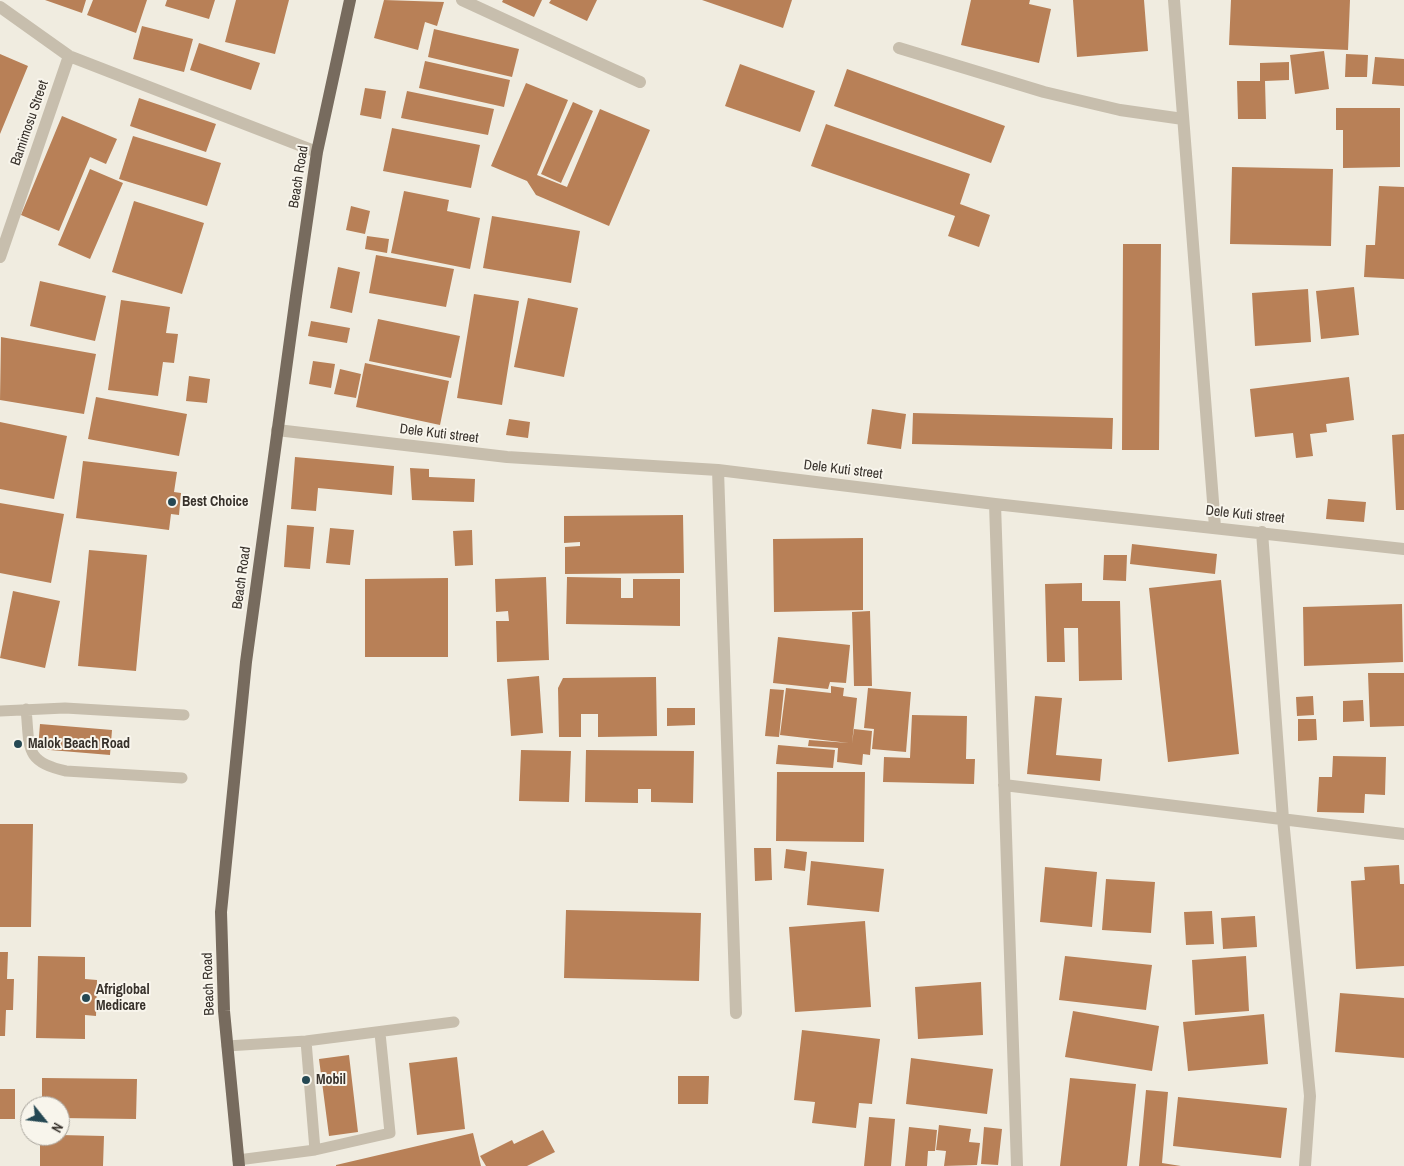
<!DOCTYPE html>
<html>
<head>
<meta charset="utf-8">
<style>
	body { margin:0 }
	#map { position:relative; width:1404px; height:1166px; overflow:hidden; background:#f0ece0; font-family:"Archivo Narrow",sans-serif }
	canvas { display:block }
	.north { position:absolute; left:20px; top:1096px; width:50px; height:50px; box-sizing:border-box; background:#f8f5ec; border:1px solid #aba79f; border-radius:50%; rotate:119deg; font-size:14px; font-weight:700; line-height:20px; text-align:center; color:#37312b }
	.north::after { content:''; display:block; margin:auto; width:18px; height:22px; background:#254853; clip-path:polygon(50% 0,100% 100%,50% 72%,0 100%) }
</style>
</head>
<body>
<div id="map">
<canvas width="1404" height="1166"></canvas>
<div class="north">N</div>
</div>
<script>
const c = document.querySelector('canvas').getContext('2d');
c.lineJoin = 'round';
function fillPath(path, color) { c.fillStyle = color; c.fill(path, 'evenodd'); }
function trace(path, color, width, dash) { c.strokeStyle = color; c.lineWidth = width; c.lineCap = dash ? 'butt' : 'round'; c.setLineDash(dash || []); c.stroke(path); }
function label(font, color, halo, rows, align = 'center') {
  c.font = font + ' "Archivo Narrow",sans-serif'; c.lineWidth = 4; c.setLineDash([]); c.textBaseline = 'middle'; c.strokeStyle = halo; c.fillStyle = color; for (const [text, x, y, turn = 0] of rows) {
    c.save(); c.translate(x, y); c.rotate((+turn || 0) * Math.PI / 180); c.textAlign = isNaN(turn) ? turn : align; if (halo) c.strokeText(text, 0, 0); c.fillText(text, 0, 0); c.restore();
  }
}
fillPath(new Path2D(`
	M45,0H86L82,13Z
	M93,0H147L136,33L87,15Z
	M167,0H215L209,19L165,6Z
	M236,0H289L275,54L225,42Z
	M384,0L444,2L437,26L425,22L418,50L374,38Z
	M503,0H542L534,17L502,2Z
	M551,0H597L587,21L549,3Z
	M702,0H792L783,28Z
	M971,0H1030L1029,4L1051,9L1039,63L961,45Z
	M1073,0H1144L1148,51L1077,57Z
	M1231,0H1350L1348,50L1229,45Z
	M142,26L193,39L184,72L133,59Z
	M434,29L519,49L512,77L428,57Z
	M199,43L260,63L251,90L190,70Z
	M1324,51L1329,89L1295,94L1290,55Z
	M0,54L28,66L0,134Z
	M1346,54L1368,55L1367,77H1345Z
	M1375,57L1404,59V86L1372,84Z
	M425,61L510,80L504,107L419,88Z
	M1289,62V80L1265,81L1266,119H1238L1237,81H1260V63Z
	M740,64L815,91L800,132L725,106Z
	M847,69L1005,126L991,163L834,106Z
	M526,83L568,100L537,175L567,187L600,109L650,130L609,226L536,195L527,181L491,166Z
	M365,88L386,91L381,119L360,115Z
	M407,91L494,109L488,135L401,118Z
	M139,98L216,124L206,152L130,126Z
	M573,102L593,111L561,183L541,174Z
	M1336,108H1400V167L1343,168V130H1336Z
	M62,116L117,139L106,164L90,157L59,231L21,215Z
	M826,124L970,174L960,204L990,215L979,247L948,236L955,216L811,166Z
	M392,128L480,145L471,188L383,171Z
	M133,136L221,163L207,206L119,179Z
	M1232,167L1333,169L1331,246L1230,244Z
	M90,169L123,183L90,259L58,245Z
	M1379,186L1404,187V279L1364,277L1366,245H1375Z
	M404,191L449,200L447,211L480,218L470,269L391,253Z
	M134,201L204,223L182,294L112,272Z
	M351,206L370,211L365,234L346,230Z
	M492,216L580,231L571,283L483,268Z
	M367,236L389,239L387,253L365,249Z
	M1123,244H1161L1159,450H1122Z
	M376,255L454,269L446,307L369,293Z
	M338,267L360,272L352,313L330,308Z
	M40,281L106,296L95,341L30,326Z
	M1354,287L1359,335L1321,339L1316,291Z
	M1308,289L1311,342L1255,346L1252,293Z
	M474,294L519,301L502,405L457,398Z
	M528,298L578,308L564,377L514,367Z
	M121,300L170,307L166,333L178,334L174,363L163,362L158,396L108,390Z
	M378,319L460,336L451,378L369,361Z
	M311,321L350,328L347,343L308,336Z
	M1,337L96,354L84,414L0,400Z
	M313,361L335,364L331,388L309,384Z
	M365,363L449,381L440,425L356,407Z
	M340,369L361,374L356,398L334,394Z
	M189,376L210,379L207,403L186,401Z
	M1349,377L1354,420L1326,424L1327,432L1310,434L1313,456L1296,458L1293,433L1255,437L1250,389Z
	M96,397L187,414L179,456L88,439Z
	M872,409L906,414L901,449L867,444Z
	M913,413L1113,418L1112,449L912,444Z
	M509,419L530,422L528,438L506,435Z
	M0,422L67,436L54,499L0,489Z
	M1404,434V510H1396L1392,435Z
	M295,457L394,466L392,495L318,488L316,511L291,509Z
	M83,461L177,472L174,492L181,493L179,515L171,514L169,530L76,518Z
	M410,468L429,469V477L475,479L474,502L412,500Z
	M1328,499L1366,502L1364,522L1326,519Z
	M0,503L64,514L51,583L0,573Z
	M683,515L684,573L565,574V547L580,546V542L564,543V516Z
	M287,525L314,527L310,569L284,567Z
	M330,528L354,530L350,565L326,563Z
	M472,530L473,565L455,566L453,531Z
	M863,538V610L774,612L773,539Z
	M1132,544L1217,554L1215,574L1130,564Z
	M89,550L147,555L136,671L78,666Z
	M1104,555H1127L1126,581L1103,580Z
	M546,577L549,660L497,662L496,621H509L508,611L496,612L495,579Z
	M567,577L621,578V598H633V579H680V626L566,624Z
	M448,578V657H365V579Z
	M1221,580L1239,754L1168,762L1149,588Z
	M1082,583V601H1120L1122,680L1079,681L1078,628H1064L1065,662H1047L1045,584Z
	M13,591L60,601L45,668L0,658Z
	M1402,604L1403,662L1304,666L1303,607Z
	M870,611L872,686H854L852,612Z
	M778,637L850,645L846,683L830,682L828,689L773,683Z
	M1368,673H1404V726L1370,727Z
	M539,676L543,733L511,736L507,679Z
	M656,677L657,736L598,737V714H581V737H559L558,688L563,678Z
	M831,686L844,688L843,696L857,698L852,743L854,729L872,731L870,755L863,754L862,765L837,762L838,748L808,746L809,740L849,743L780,735L786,688L831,693Z
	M868,688L911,692L906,752L872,749L874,729L864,728Z
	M770,689L784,690L779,737L765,736Z
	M1035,696L1062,698L1056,755L1102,759L1100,781L1027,774Z
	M1313,696L1314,715L1297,716L1296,697Z
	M1363,700L1364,721L1343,722V701Z
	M667,708H695V725L667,726Z
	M912,715L967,716L966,759H975L974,784L883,782L884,757L910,758Z
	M1298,719H1316L1317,740L1298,741Z
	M40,724L112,730L110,755L38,749Z
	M778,745L835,750L833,768L776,764Z
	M521,750L571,751L569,802L519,801Z
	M586,750L694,751L693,803L651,802V789H638V803L585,802Z
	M1333,756L1386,757L1385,795L1365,794L1364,813L1317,812L1319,777H1332Z
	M777,772H865L864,842L776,841Z
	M0,824H33L31,927H0Z
	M754,848H771L772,880L755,881Z
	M786,849L807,852L805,871L784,868Z
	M811,861L884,869L879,912L807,905Z
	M1399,865L1400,884H1404V966L1356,969L1351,881L1365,880L1364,867Z
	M1045,867L1097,872L1092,927L1040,922Z
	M1106,879L1155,882L1151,933L1102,930Z
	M566,910L701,913L699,981L564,978Z
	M1212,911L1214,944L1186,945L1184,912Z
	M1255,916L1257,947L1223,949L1221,918Z
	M865,921L871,1007L795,1012L789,927Z
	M0,952H8L7,979H14L13,1010H6L5,1036H0Z
	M38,956L85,957V979L97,980L96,1016L85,1015V1039L36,1038Z
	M1065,956L1152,965L1146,1010L1059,1000Z
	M1246,956L1249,1011L1195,1015L1192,960Z
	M981,982L983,1035L918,1039L915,987Z
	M1340,993L1404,998V1058L1335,1052Z
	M1073,1011L1159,1026L1152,1071L1065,1057Z
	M1264,1014L1268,1064L1188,1071L1183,1022Z
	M802,1030L880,1039L872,1104L859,1103L856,1128L812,1123L815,1102L794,1100Z
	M349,1055L358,1132L329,1136L319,1059Z
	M457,1057L465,1129L417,1135L409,1063Z
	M911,1058L993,1069L987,1114L906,1104Z
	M678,1076H709L708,1104H678Z
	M42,1078L137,1079L136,1119L60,1118V1106H42Z
	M1070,1078L1136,1084L1127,1166H1060Z
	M0,1089H15V1119H0Z
	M1146,1090L1168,1092L1162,1163L1181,1166H1139Z
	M1178,1097L1287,1108L1281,1158L1173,1146Z
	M869,1117L895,1119L891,1166H864Z
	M939,1125L971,1129L969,1142L980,1143L977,1165L944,1166L946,1151L936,1150Z
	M909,1127L937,1130L935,1151H928L927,1166H905Z
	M984,1127L1002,1129L998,1165L981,1164Z
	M543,1130L555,1152L527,1166H486L480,1156L512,1140L514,1144Z
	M473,1133L481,1166H336V1165Z
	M60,1135L104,1136L103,1166H40V1136Z`), '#b88057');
trace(new Path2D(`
	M26,709C30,746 23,762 66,771L182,778
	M0,711L65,708L184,715
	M306,1041L315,1150
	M227,1046L306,1041L454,1022
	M238,1160L315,1150L390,1133L380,1033`), '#c7bead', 11);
trace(new Path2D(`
	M462,0L640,82
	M1174,0L1215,527
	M0,7L69,56L317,152
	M899,48L1044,92L1120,110L1183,119
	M0,257L69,56
	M277,430L507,457L718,470L995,504L1404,549
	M718,470L736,1013
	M995,504L1017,1166
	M1262,532L1283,819L1310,1096L1305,1166
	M1004,785L1404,834`), '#c7bead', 12);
trace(new Path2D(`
	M239,1166L224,1011L221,912L246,662L296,296L317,152L350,0`), '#776b5e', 12);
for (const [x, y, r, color] of [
	[172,502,5,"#254853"],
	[18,744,5,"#254853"],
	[86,998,5,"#254853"],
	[306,1080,5,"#254853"]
]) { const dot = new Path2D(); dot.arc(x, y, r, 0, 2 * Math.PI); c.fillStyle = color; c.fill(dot); trace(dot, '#f8f5ec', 2); }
label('14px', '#37312b', '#f8f5ec', [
	["Bamimosu Street",30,123,-71],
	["Beach Road",299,177,-81],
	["Dele Kuti street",439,434,7],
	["Dele Kuti street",843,470,7],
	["Dele Kuti street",1245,515,6],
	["Beach Road",242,578,-82],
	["Beach Road",209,984,-92]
]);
label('bold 14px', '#37312b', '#f8f5ec', [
	["Best Choice",182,502],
	["Malok Beach Road",28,744],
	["Afriglobal",96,990],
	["Medicare",96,1006],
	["Mobil",316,1080]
], 'left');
</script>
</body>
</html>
